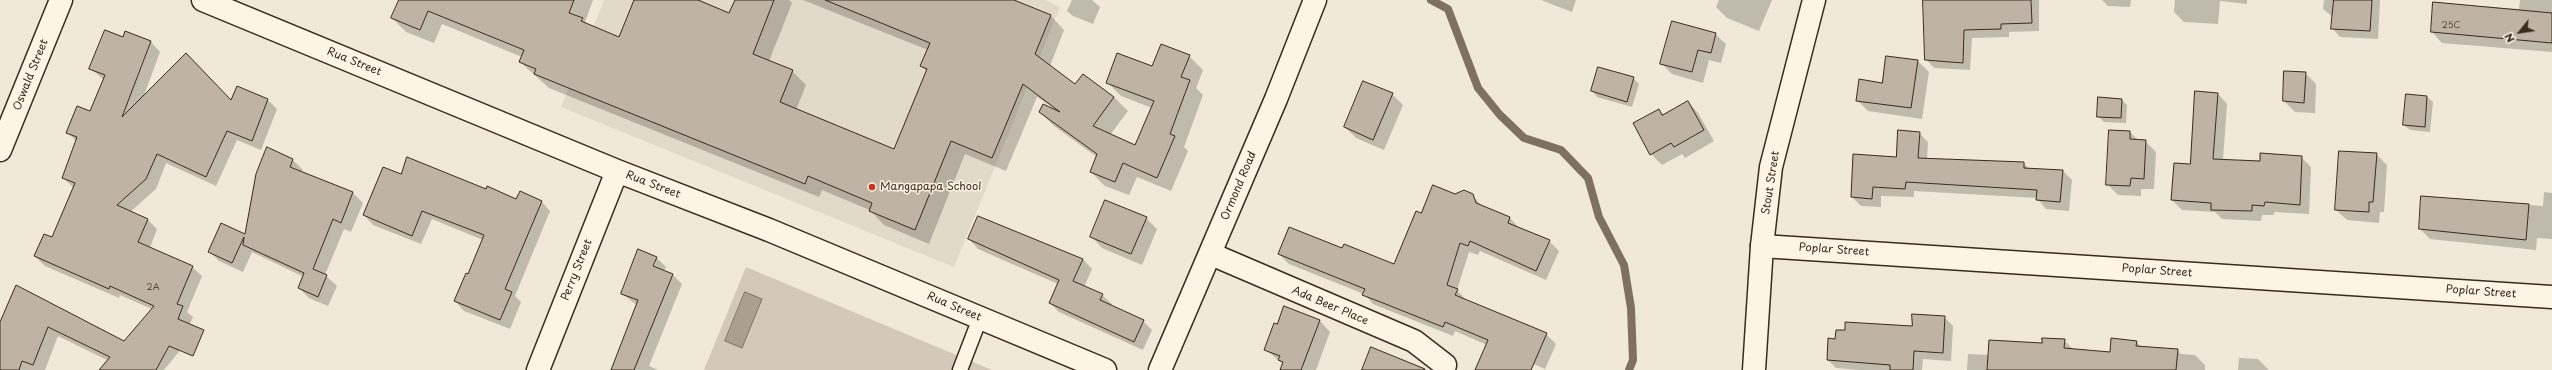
<!DOCTYPE html>
<html>
<head>
<meta charset="utf-8">
<style>
	body { margin:0 }
	#map { position:relative; width:2552px; height:370px; overflow:hidden; background:#f0e9d9; font-family:"Playpen Sans",sans-serif }
	canvas { display:block }
	.north { position:absolute; left:2500px; top:12px; width:40px; height:40px; -webkit-text-stroke:3px #fcf5e5; paint-order:stroke; rotate:240deg; font-size:11px; font-weight:700; line-height:16px; text-align:center; color:#3b2a1e }
	.north::after { content:''; display:block; margin:auto; width:14px; height:18px; background:#3b2a1e; clip-path:polygon(50% 0,100% 100%,50% 72%,0 100%) }
</style>
</head>
<body>
<div id="map">
<canvas width="2552" height="370"></canvas>
<div class="north">N</div>
</div>
<script>
const c = document.querySelector('canvas').getContext('2d');
c.lineJoin = 'round';
function fillPath(path, color) { c.fillStyle = color; c.fill(path, 'evenodd'); }
function trace(path, color, width, dash) { c.strokeStyle = color; c.lineWidth = width; c.lineCap = dash ? 'butt' : 'round'; c.setLineDash(dash || []); c.stroke(path); }
function label(font, color, halo, rows, align = 'center') {
  c.font = font + ' "Playpen Sans",sans-serif'; c.lineWidth = 3; c.setLineDash([]); c.textBaseline = 'middle'; c.strokeStyle = halo; c.fillStyle = color; for (const [text, x, y, turn = 0] of rows) {
    c.save(); c.translate(x, y); c.rotate((+turn || 0) * Math.PI / 180); c.textAlign = isNaN(turn) ? turn : align; if (halo) c.strokeText(text, 0, 0); c.fillText(text, 0, 0); c.restore();
  }
}
fillPath(new Path2D(`
	M604,0H1045L1060,7L954,267L561,107Z`), '#e1d9c9');
fillPath(new Path2D(`
	M746,267L992,370H704Z`), '#d2c9ba');
const water = new Path2D(`
	M745,292L762,299L742,348L725,341Z`);
fillPath(water, '#aaa091');
trace(water, '#7e7163', 1);
fillPath(new Path2D(`
	M400,0H593L585,22L589,25L619,38L635,0H700L730,14L736,0H789L792,3L769,61L792,71L806,85L796,110L894,150L927,71L921,66L928,50L803,0H1012L1051,16L1064,30L1050,66L1075,85L1114,97L1128,111L1110,135L1136,146L1152,108L1121,96L1107,82L1189,56L1203,70L1196,88L1203,95L1184,147L1188,151L1171,191L1137,177L1129,195L1105,186L1091,172L1097,157L1054,126L1040,112L1053,108L1037,97L1006,171L965,154L929,244L884,225L870,210L822,190L819,197L549,88L520,62L522,57L442,24L434,43L406,32L392,18Z
	M1072,0H1092L1100,7L1093,24L1073,16L1067,11Z
	M1541,0H1576L1572,12Z
	M1719,0H1772L1759,31L1727,18L1716,7Z
	M1932,0H2039V31L2009,32V37L1972,38L1970,70L1934,68L1926,59Z
	M2102,0H2131L2130,7L2108,6Z
	M2175,0H2247V4L2220,1L2218,24L2184,22L2174,12Z
	M2324,0H2380L2378,39L2340,37L2332,28L2333,17L2323,9Z
	M2520,0H2552V52L2442,43L2432,32L2434,3L2519,9Z
	M1715,34L1726,44L1721,63L1709,60L1703,83L1672,74L1661,63Z
	M123,38L151,42L160,52L143,98L231,101L268,100L277,109L261,150L237,140L216,186L166,163L156,189L130,212L147,219L157,229L150,248L192,267L202,276L187,312L193,317L189,326L195,332L164,370H105L109,361L58,336L45,370H0V328L16,287L125,342L152,309L120,295L119,298L45,266L35,256L52,238L74,188L63,178L77,142L67,132L91,113L104,80L91,69Z
	M1918,61L1929,72L1922,119L1868,111L1857,100Z
	M2305,73L2316,84L2315,113L2295,112L2284,101Z
	M1633,78L1639,84L1632,107L1597,97L1592,91Z
	M1392,94L1403,105L1384,150L1356,138L1345,127Z
	M2218,94L2227,104L2223,160L2261,162L2301,157L2311,167L2309,214L2274,212V215H2262L2261,221L2222,219L2215,212L2182,210L2172,200L2175,164L2191,165Z
	M2407,95L2427,97L2433,102L2430,132L2410,130L2404,125Z
	M2122,100L2127,105L2126,123L2104,122L2098,116Z
	M1688,102L1698,113L1714,141L1685,158L1682,154L1662,165L1651,154L1659,110L1664,115Z
	M2130,132L2139,141H2145L2156,152L2154,189H2141V196L2118,195L2107,184Z
	M1919,133L1928,142L1927,160L2023,163L2029,169L2063,171L2072,180L2069,211L2046,209L2037,198L1914,191V197L1881,196V207L1861,206L1852,197L1897,158Z
	M2376,154L2387,165L2384,212H2380L2379,223L2347,220L2336,210Z
	M293,160L303,170L302,172L353,193L363,203L351,232L344,229L325,275L337,286L328,306L309,298L299,288L304,277L252,252L243,272L219,261L209,251L246,236Z
	M401,176L486,190L517,200L541,201L550,211L515,296L521,302L510,329L464,311L455,301L469,276L483,240L432,219L421,244L373,225L364,215Z
	M2544,192L2552,193V239L2537,238L2536,250L2430,239L2420,229L2422,197L2543,206Z
	M1455,195H1472L1483,207L1510,218L1519,228L1549,241L1559,251L1546,280L1480,251L1478,255L1469,252L1457,290L1467,301L1546,334L1556,344L1545,369L1534,364L1531,370H1476L1487,345L1455,331L1453,336L1373,304L1364,294L1289,264L1279,254L1343,250L1395,265L1422,214Z
	M1146,218L1157,229L1142,265L1102,248L1092,237Z
	M969,239L1083,259L1092,269L1084,287L1102,295L1112,304L1111,306L1143,321L1152,330L1143,350L1059,312L1050,303L1058,284L978,249Z
	M656,257L666,267L664,271L672,274L682,284L649,366L658,370H612L637,305L622,294ZM654,261H656L652,271L651,270Z
	M1285,307L1320,321L1330,332L1316,370H1281L1283,364L1265,349Z
	M1944,317L1953,326L1951,361L1923,359L1922,370H1859L1836,368L1828,360L1836,340L1913,327Z
	M2064,340L2073,349L2111,353L2136,342L2142,347L2177,350L2181,354L2195,355L2205,365V370H1967L1968,354L1989,355Z
	M2239,358L2258,359L2269,370H2238Z`), '#0003');
trace(new Path2D(`
	M1431,0L1448,9L1478,88L1500,115L1524,138L1561,150L1588,178L1599,217L1624,265L1631,308L1633,360L1629,370`), '#7e7163', 8);
const building = new Path2D(`
	M399,0H574L569,13L583,18L581,21L619,37L634,0H698L729,13L735,0H774L753,54L793,70L780,102L894,149L927,69L920,66L930,43L825,0H1014L1051,15L1035,54L1075,84L1083,74L1114,97L1093,126L1135,145L1154,101L1106,83L1117,53L1152,66L1161,44L1190,55L1181,77L1190,80L1170,134L1175,136L1157,178L1123,163L1115,182L1090,172L1097,154L1039,112L1043,104L1060,112L1023,84L992,158L951,141L915,230L869,211L872,203L808,176L805,184L534,74L536,69L519,62L524,50L428,11L420,30L391,18Z
	M1923,0H2031L2032,23L2001,24V29L1964,30L1963,63L1925,60Z
	M2334,0H2372L2370,31L2331,29Z
	M2433,2L2552,13V43L2431,32Z
	M1672,21L1716,33L1711,53L1698,50L1692,72L1660,64Z
	M105,30L123,37L125,31L151,41L122,117L186,53L231,100L237,86L268,99L252,141L227,131L206,177L157,154L146,179L117,205L148,219L138,242L193,266L177,304L183,306L178,319L204,330L193,356L169,346L156,370H99L110,357L48,327L33,365L22,361L19,370H0V322L16,285L124,341L154,306L110,286L109,289L34,256L44,234L52,237L75,183L62,178L77,137L66,133L77,106L90,111L105,75L89,69Z
	M1886,56L1918,60L1911,108L1856,101L1859,79L1882,83Z
	M1598,67L1634,77L1627,102L1591,91Z
	M2284,71L2306,72L2304,103L2283,101Z
	M1363,81L1393,93L1373,140L1344,127Z
	M2195,91L2218,93L2213,159L2260,161V153L2302,156L2300,205L2265,202L2264,206L2252,205V211L2211,210V203L2171,200L2174,163L2190,164Z
	M2406,94L2427,96L2425,127L2403,125Z
	M2098,97L2122,99L2121,118L2097,117Z
	M1688,101L1704,130L1674,147L1671,143L1650,155L1633,123L1659,109L1662,115Z
	M1898,130L1920,132L1918,158L2024,162V168L2063,170L2060,202L2036,200L2037,190L1906,182L1905,189L1873,187L1872,199L1851,197L1853,154L1896,157Z
	M2109,130L2130,131V139L2146,140L2144,179L2131,178L2130,186L2106,185Z
	M267,147L293,159L290,167L353,192L341,223L333,219L313,269L327,275L318,297L298,288L304,273L243,245L244,237L232,263L208,252L221,223L245,234L256,174Z
	M2339,151L2377,153L2373,202H2369V212L2335,210Z
	M407,157L486,189L487,186L516,199L520,191L542,201L505,289L512,292L500,320L454,301L466,273L468,274L484,235L422,211L412,236L363,215L383,167L401,174Z
	M1433,185L1455,194L1464,190L1473,194L1476,203L1510,217L1508,223L1550,240L1536,271L1470,241L1468,246L1460,243L1447,285L1458,289L1455,295L1547,333L1531,370H1475L1488,340L1445,322L1443,327L1383,303L1362,295L1365,289L1278,254L1289,227L1342,248L1344,244L1394,264L1416,211L1421,213Z
	M2421,196L2529,204L2526,240L2419,229Z
	M1105,200L1147,217L1131,254L1090,237Z
	M978,216L1083,259L1073,281L1103,294L1100,300L1144,320L1134,342L1049,303L1059,280L968,239Z
	M638,249L657,257L653,266L673,274L634,370H611L638,300L621,294Z
	M1284,306L1320,320L1301,370H1280L1283,362L1278,360L1280,356L1264,350L1274,323L1277,324Z
	M1912,314L1945,316L1943,353L1914,351L1913,370H1890V365L1827,360L1828,338L1835,339L1836,330H1845V322L1912,326Z
	M2042,338L2065,339L2064,348L2110,352L2111,338L2137,341L2136,346L2178,349L2176,370H1987L1989,340L2042,343Z
	M1371,347L1425,369V370H1362Z`);
fillPath(building, '#beb3a4');
trace(building, '#3b2a1e', 1);
const lane = new Path2D(`
	M960,370L980,318`);
const street = new Path2D(`
	M203,0L617,171L769,230L1105,370
	M0,150L61,0
	M1762,246L2552,297
	M1211,254L1414,341L1445,365
	M538,370L617,171`);
const secondary = new Path2D(`
	M1160,370L1276,99L1315,0
	M1754,370L1762,246L1771,167L1814,0`);
trace(lane, '#3b2a1e', 17);
trace(street, '#3b2a1e', 25);
trace(secondary, '#3b2a1e', 25);
trace(lane, '#fcf5e5', 14);
trace(street, '#fcf5e5', 22);
trace(secondary, '#fcf5e5', 22);
for (const [x, y, r, color] of [
	[872,187,4,"#c8321e"]
]) { const dot = new Path2D(); dot.arc(x, y, r, 0, 2 * Math.PI); c.fillStyle = color; c.fill(dot); trace(dot, '#fcf5e5', 1.5); }
label('9px', '#5c4c40', null, [
	["25C",2451,26],
	["2A",153,288]
]);
label('11px', '#3b2a1e', '#fcf5e5', [
	["Rua Street",354,62,22],
	["Oswald Street",31,75,-68],
	["Stout Street",1771,183,-81],
	["Rua Street",653,185,21],
	["Ormond Road",1239,186,-67],
	["Poplar Street",1834,250,4],
	["Perry Street",577,270,-68],
	["Poplar Street",2157,271,4],
	["Poplar Street",2481,292,4],
	["Ada Beer Place",1330,306,23],
	["Rua Street",954,307,23]
]);
label('11px', '#3b2a1e', '#fcf5e5', [
	["Mangapapa School",880,187]
], 'left');
</script>
</body>
</html>
